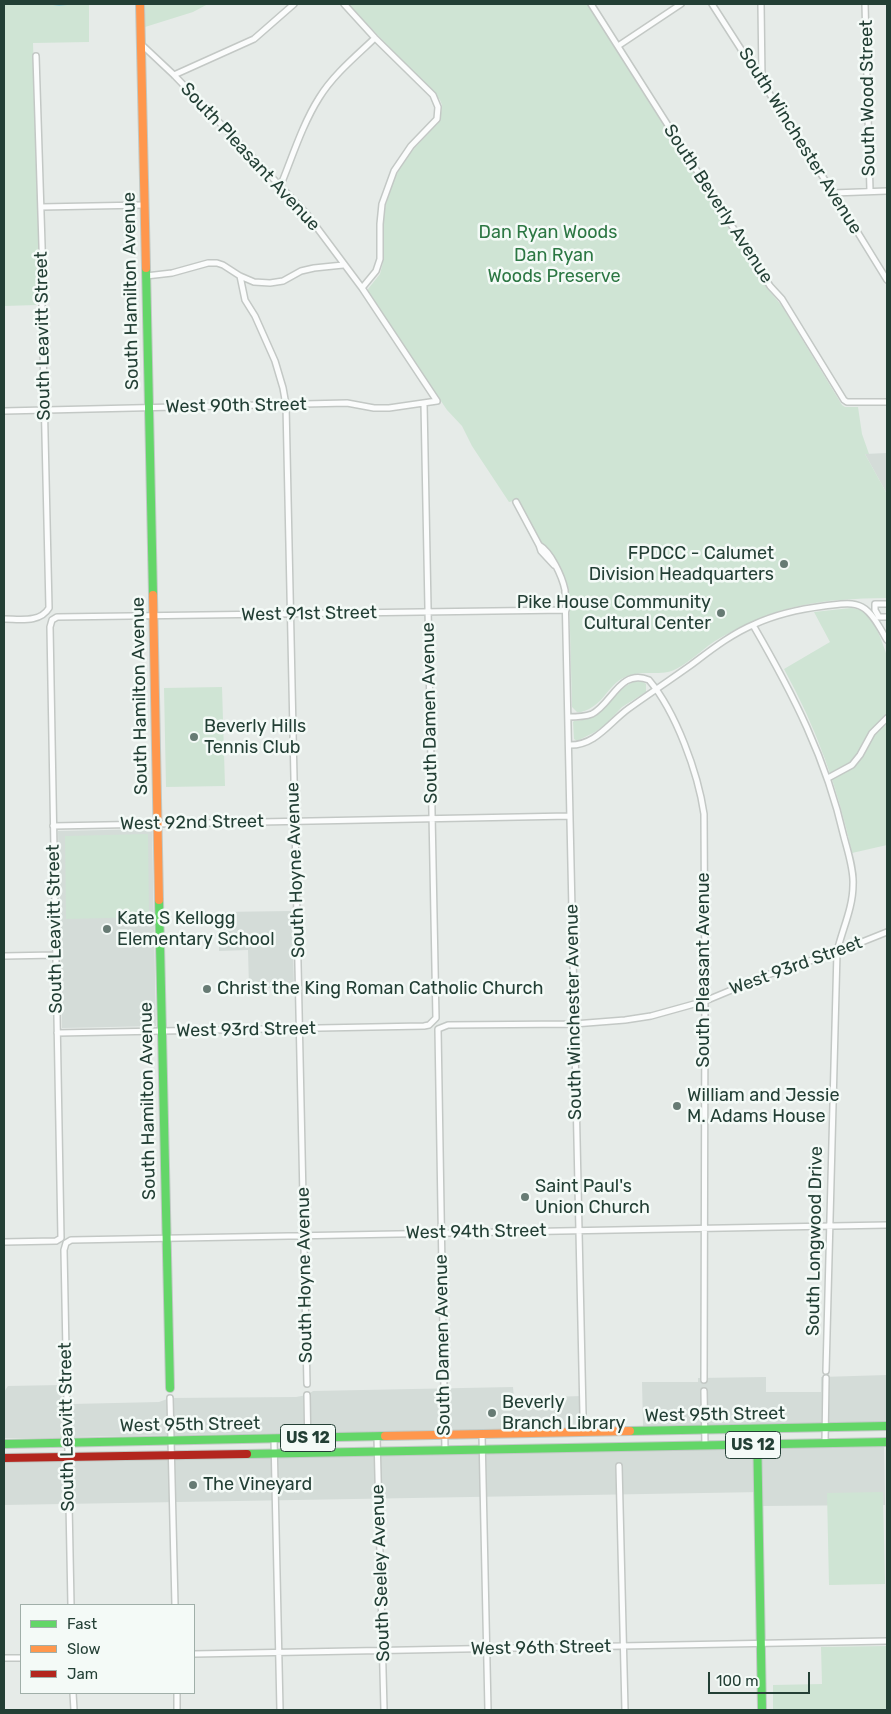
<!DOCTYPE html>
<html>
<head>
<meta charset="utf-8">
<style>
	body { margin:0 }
	#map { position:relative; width:891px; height:1714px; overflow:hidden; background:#e6ebe8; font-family:Rubik,sans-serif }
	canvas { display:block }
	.frame { position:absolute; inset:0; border:5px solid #233f35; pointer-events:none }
	.legend { position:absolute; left:20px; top:1604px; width:175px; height:90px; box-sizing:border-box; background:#f4faf7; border:1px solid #a0afa9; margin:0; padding:6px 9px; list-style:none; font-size:15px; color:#233f35 }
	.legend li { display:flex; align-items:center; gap:10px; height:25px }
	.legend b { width:25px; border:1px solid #a0afa9 }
	.scale { position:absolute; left:708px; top:1672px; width:102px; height:22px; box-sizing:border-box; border:2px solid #233f35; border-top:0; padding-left:6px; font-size:15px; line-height:18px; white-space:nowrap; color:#233f35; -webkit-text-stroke:4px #f4faf7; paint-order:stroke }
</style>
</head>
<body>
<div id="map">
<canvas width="891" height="1714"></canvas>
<div class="frame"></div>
<ul class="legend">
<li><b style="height:6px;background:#63d668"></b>Fast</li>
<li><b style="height:6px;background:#ff974d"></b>Slow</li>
<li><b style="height:6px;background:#b3261e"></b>Jam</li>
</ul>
<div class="scale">100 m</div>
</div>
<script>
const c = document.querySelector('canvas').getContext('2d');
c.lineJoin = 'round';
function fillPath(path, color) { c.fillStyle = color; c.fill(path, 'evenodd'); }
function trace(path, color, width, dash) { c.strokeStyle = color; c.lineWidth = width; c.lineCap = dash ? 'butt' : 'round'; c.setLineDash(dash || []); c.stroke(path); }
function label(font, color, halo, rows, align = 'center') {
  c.font = font + ' Rubik,sans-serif'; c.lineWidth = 5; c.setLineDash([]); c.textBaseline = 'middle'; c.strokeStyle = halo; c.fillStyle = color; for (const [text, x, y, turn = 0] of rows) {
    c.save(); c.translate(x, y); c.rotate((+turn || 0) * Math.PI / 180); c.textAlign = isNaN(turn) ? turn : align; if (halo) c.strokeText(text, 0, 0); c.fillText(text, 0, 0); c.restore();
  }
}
fillPath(new Path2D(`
	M887,453V494L865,454Z
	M152,829L156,1026L62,1028L58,831Z
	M292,911L294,988H249L248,950L219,951V912Z
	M887,1375V1422L643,1426L642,1382H698V1378L766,1377V1392H821V1377Z
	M61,1385L63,1438H4V1392L8,1386Z
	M513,1387L514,1398L583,1396V1428L71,1437V1404L159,1402L170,1398L296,1397L307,1395L313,1391Z
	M884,1445L885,1505L763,1506L762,1492L4,1505V1462Z`), '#d4dcd8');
fillPath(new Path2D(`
	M4,4H89V42L33,43L40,277L37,305L4,306Z
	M144,4H208L193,12L145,27Z
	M348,4H587L766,287L782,306L842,405L845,407H858L862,434L869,454H865L887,494V598C820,599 779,604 720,638C704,647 692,661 676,669C663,677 642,669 625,677C606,686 604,706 581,712H577L572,707L569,591L567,583L553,555L538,539L518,500L509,502L472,446L462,426L447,410L368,292V289L380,274L383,262L384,213L388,195L396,175L408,155L440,121L442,105L440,100Z
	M851,608C856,609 861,609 866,613C875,621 883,644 887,656V845L852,853C838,788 816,727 784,669L830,642L814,612Z
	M636,681L643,682L646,684V692L622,707L605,725L595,732L577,741L574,739L573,722L574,721C580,720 585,720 590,718C610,710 615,688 636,681Z
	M222,687L225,786L166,787L164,688Z
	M148,834L149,917L66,919L65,836Z
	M883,1492L885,1584L829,1585L827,1493Z
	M887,1646V1710H773V1685L822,1684L821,1647Z`), '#cfe4d4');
trace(new Path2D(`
	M53,4L59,5L67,4`), '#a6d6d9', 2);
const street = new Path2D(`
	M344,4L375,38L433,95L438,107L437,119L411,146L394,171L382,204L380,224V259L376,271L362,288
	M591,4L770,286L782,299L844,400L847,402H887
	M712,4L839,202L887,280
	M761,4L762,80
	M865,4L870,191
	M618,46L681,4
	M174,75L254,39L294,4
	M280,187C292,158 302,125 319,98C333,75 356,56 375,38
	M833,193L887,191
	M41,207L144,205
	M146,276L172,273L208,263H217L223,265L240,276L254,282L270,283L283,281L301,271L314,268L343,265
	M240,276L245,300L255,316L275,361L283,388L286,405L307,1384
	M4,411L347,403L374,408H389L437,401L362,288L306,213L174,75L141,44
	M516,502L539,545L541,551L554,565
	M539,545C551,552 562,576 565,590L583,1414
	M887,604H875V610L879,617H887
	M4,619C20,619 40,623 49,608L42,305L43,277L36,56
	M753,625C793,694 826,758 844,837C848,852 854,870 853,885C853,908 842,930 837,952L826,1371
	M568,717C576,717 584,717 592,714C612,704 620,668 649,680C676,712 698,773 704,814L705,991L704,1380
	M569,745C595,746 609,723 628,709C649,694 670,680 691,665C711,650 731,634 755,624C777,614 800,609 824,606C836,605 851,601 862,607C873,613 881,630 887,640
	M828,778L852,765L860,755L872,733L887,718
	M53,826L570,816
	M4,956L56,955
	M57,1033L424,1026L429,1025L436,1018L424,403
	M4,1242L56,1241L61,1238L50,627L52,620L57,617L566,610
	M704,1391L705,1446
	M307,1395L308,1452
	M170,1398L175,1605
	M482,1435L488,1710
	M377,1437L384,1710
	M274,1438L280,1710
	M825,1443L826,1378
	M445,1450L438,1029L448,1025L574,1024L625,1020L651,1016L705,1001L770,974L837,952L887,932
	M619,1466L625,1710
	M71,1605L64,1250L66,1243L71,1240L887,1225
	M194,1654L887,1641
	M4,1658H21
	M73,1693L74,1710
	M177,1693V1710`);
const fast = new Path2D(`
	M146,268L153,595
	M159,900L170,1388
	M757,1429L762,1710
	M630,1431L887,1426
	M4,1444L385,1436
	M247,1454L887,1442`);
const slow = new Path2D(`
	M140,4L146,268
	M153,595L159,900
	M385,1436L630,1431`);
const jam = new Path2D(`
	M4,1458L247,1454`);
trace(street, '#c3c8c5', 8);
trace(fast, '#c1c9c5', 10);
trace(slow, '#c1c9c5', 10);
trace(jam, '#c1c9c5', 10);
trace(street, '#fbfcfc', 5);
trace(fast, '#63d668', 8);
trace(slow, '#ff974d', 8);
trace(jam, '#b3261e', 8);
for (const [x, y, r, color] of [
	[784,564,5,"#677b74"],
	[721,613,5,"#677b74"],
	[194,737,5,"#677b74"],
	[107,929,5,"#677b74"],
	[207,989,5,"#677b74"],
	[677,1106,5,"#677b74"],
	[525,1197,5,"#677b74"],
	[492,1413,5,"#677b74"],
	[193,1485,5,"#677b74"]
]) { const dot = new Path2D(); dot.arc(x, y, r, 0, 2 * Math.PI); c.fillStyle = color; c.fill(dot); trace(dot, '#f4faf7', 2); }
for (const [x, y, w] of [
	[308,1438,55],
	[753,1445,55]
]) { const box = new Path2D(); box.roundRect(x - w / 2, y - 13.5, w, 27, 4); c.fillStyle = '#f4faf7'; c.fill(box); trace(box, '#233f35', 1); }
label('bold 16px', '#233f35', null, [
	["US 12",308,1438],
	["US 12",753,1445]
]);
label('18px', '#233f35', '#f4faf7', [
	["South Wood Street",868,98,-91],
	["South Winchester Avenue",800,141,58],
	["South Pleasant Avenue",250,157,47],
	["South Beverly Avenue",718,204,57],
	["South Hamilton Avenue",131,291,-91],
	["South Leavitt Street",43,336,-91],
	["West 90th Street",236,406,-1],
	["West 91st Street",309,614,-1],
	["South Hamilton Avenue",140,696,-91],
	["South Damen Avenue",430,713,-91],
	["West 92nd Street",192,823,-1],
	["South Hoyne Avenue",296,870,-92],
	["South Leavitt Street",55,929,-91],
	["West 93rd Street",796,966,-20],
	["South Pleasant Avenue",704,970,-90],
	["South Winchester Avenue",574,1012,-91],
	["West 93rd Street",246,1030,-1],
	["South Hamilton Avenue",148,1101,-91],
	["West 94th Street",476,1232,-1],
	["South Longwood Drive",815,1241,-89],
	["South Hoyne Avenue",305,1275,-91],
	["South Damen Avenue",443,1345,-91],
	["West 95th Street",715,1415,-1],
	["West 95th Street",190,1425,-1],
	["South Leavitt Street",67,1427,-91],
	["South Seeley Avenue",381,1573,-92],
	["West 96th Street",541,1648,-1]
]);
label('18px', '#2c7743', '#f4faf7', [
	["Dan Ryan Woods",548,233],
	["Dan Ryan",554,256],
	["Woods Preserve",554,277]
]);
label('18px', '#233f35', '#f4faf7', [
	["FPDCC - Calumet",774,554,"right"],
	["Division Headquarters",774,575,"right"],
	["Pike House Community",711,603,"right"],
	["Cultural Center",711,624,"right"],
	["Beverly Hills",204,727],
	["Tennis Club",204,748],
	["Kate S Kellogg",117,919],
	["Elementary School",117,940],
	["Christ the King Roman Catholic Church",217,989],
	["William and Jessie",687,1096],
	["M. Adams House",687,1117],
	["Saint Paul's",535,1187],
	["Union Church",535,1208],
	["Beverly",502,1403],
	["Branch Library",502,1424],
	["The Vineyard",203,1485]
], 'left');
</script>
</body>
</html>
